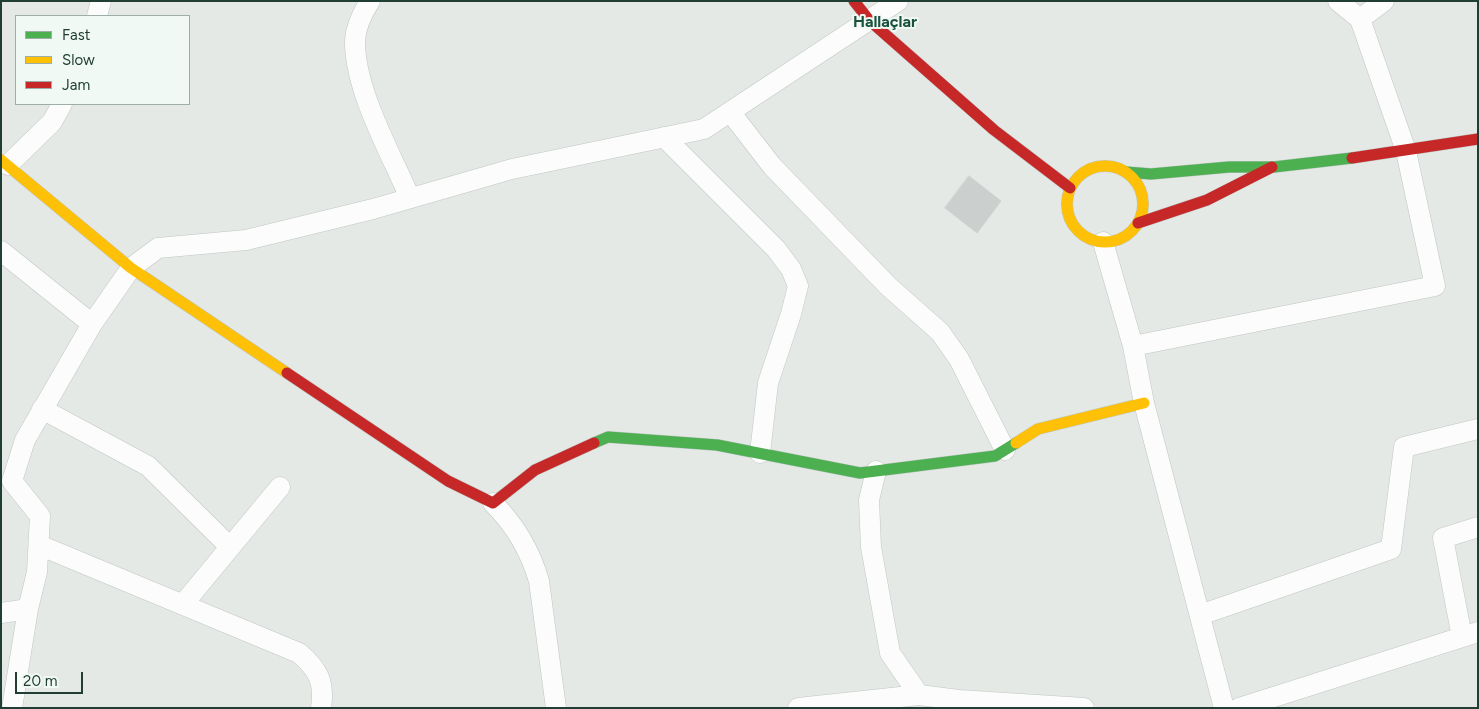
<!DOCTYPE html>
<html>
<head>
<meta charset="utf-8">
<style>
	body { margin:0 }
	#map { position:relative; width:1479px; height:709px; overflow:hidden; background:#e4e9e6; font-family:Figtree,sans-serif }
	canvas { display:block }
	.frame { position:absolute; inset:0; border:2px solid #203e33; pointer-events:none }
	.legend { position:absolute; left:15px; top:15px; width:175px; height:90px; box-sizing:border-box; background:#f1f9f4; border:1px solid #9daea7; margin:0; padding:6px 9px; list-style:none; font-size:15px; color:#203e33 }
	.legend li { display:flex; align-items:center; gap:10px; height:25px }
	.legend b { width:25px; border:1px solid #9daea7 }
	.scale { position:absolute; left:15px; top:672px; width:68px; height:22px; box-sizing:border-box; border:2px solid #203e33; border-top:0; padding-left:6px; font-size:15px; line-height:18px; white-space:nowrap; color:#203e33; -webkit-text-stroke:4px #f1f9f4; paint-order:stroke }
</style>
</head>
<body>
<div id="map">
<canvas width="1479" height="709"></canvas>
<div class="frame"></div>
<ul class="legend">
<li><b style="height:6px;background:#4caf50"></b>Fast</li>
<li><b style="height:6px;background:#ffc107"></b>Slow</li>
<li><b style="height:6px;background:#c62828"></b>Jam</li>
</ul>
<div class="scale">20 m</div>
</div>
<script>
const c = document.querySelector('canvas').getContext('2d');
c.lineJoin = 'round';
function fillPath(path, color) { c.fillStyle = color; c.fill(path, 'evenodd'); }
function trace(path, color, width, dash) { c.strokeStyle = color; c.lineWidth = width; c.lineCap = dash ? 'butt' : 'round'; c.setLineDash(dash || []); c.stroke(path); }
function label(font, color, halo, rows, align = 'center') {
  c.font = font + ' Figtree,sans-serif'; c.lineWidth = 4; c.setLineDash([]); c.textBaseline = 'middle'; c.strokeStyle = halo; c.fillStyle = color; for (const [text, x, y, turn = 0] of rows) {
    c.save(); c.translate(x, y); c.rotate((+turn || 0) * Math.PI / 180); c.textAlign = isNaN(turn) ? turn : align; if (halo) c.strokeText(text, 0, 0); c.fillText(text, 0, 0); c.restore();
  }
}
const building = new Path2D(`
	M969,176L1001,201L977,233L945,208Z`);
fillPath(building, '#cbd0ce');
trace(building, '#ccd2cf', 1);
const street = new Path2D(`
	M370,1C363,12 356,27 355,40C354,89 391,154 410,198
	M97,16L101,1
	M1360,19L1384,1
	M731,113L772,166L888,286L940,332L959,359L1005,450
	M664,137L776,249L791,269L798,286L791,314L768,383L760,453
	M8,165L52,122L62,104
	M1103,242L1133,346L1144,403L1224,708
	M1,251L92,324
	M1133,346L1435,286L1406,151L1360,19L1338,1
	M42,409L148,466L230,547
	M876,471L869,500L871,547L890,653L919,695
	M493,503C516,526 530,550 539,581L556,708
	M39,545L299,653C318,669 325,682 321,708
	M184,603L280,487
	M1,613L28,609L37,572L40,516L12,481L25,440L92,324L131,268L158,248L246,240L373,209L512,169L704,129L898,1
	M1200,615L1391,549L1404,447L1478,429
	M1462,637L1443,538L1478,527
	M12,708L28,609
	M798,708L919,695L959,700L1084,708
	M1239,708L1478,632`);
const fast = new Path2D(`
	M1126,172L1151,174L1229,167H1274L1352,158
	M594,443L608,437L717,445L860,473L995,456L1016,443`);
const slow = new Path2D(`
	M1,160L131,268L287,373
	M1067 204a38 38 0 1 1 76 0a38 38 0 1 1-76 0Z
	M1016,443L1038,429L1144,403`);
const jam = new Path2D(`
	M854,1L869,20L994,130L1070,188
	M1352,158L1478,139
	M1138,223L1207,200L1272,167
	M287,373L448,481L493,503L535,470L594,443`);
trace(street, '#c1c6c3', 21);
trace(fast, '#bdc5c2', 12);
trace(slow, '#bdc5c2', 12);
trace(jam, '#bdc5c2', 12);
trace(street, '#fbfcfb', 20);
trace(fast, '#4caf50', 11);
trace(slow, '#ffc107', 11);
trace(jam, '#c62828', 11);
label('bold 16px', '#1b513f', '#f1f9f4', [
	["Hallaçlar",885,22]
]);
</script>
</body>
</html>
